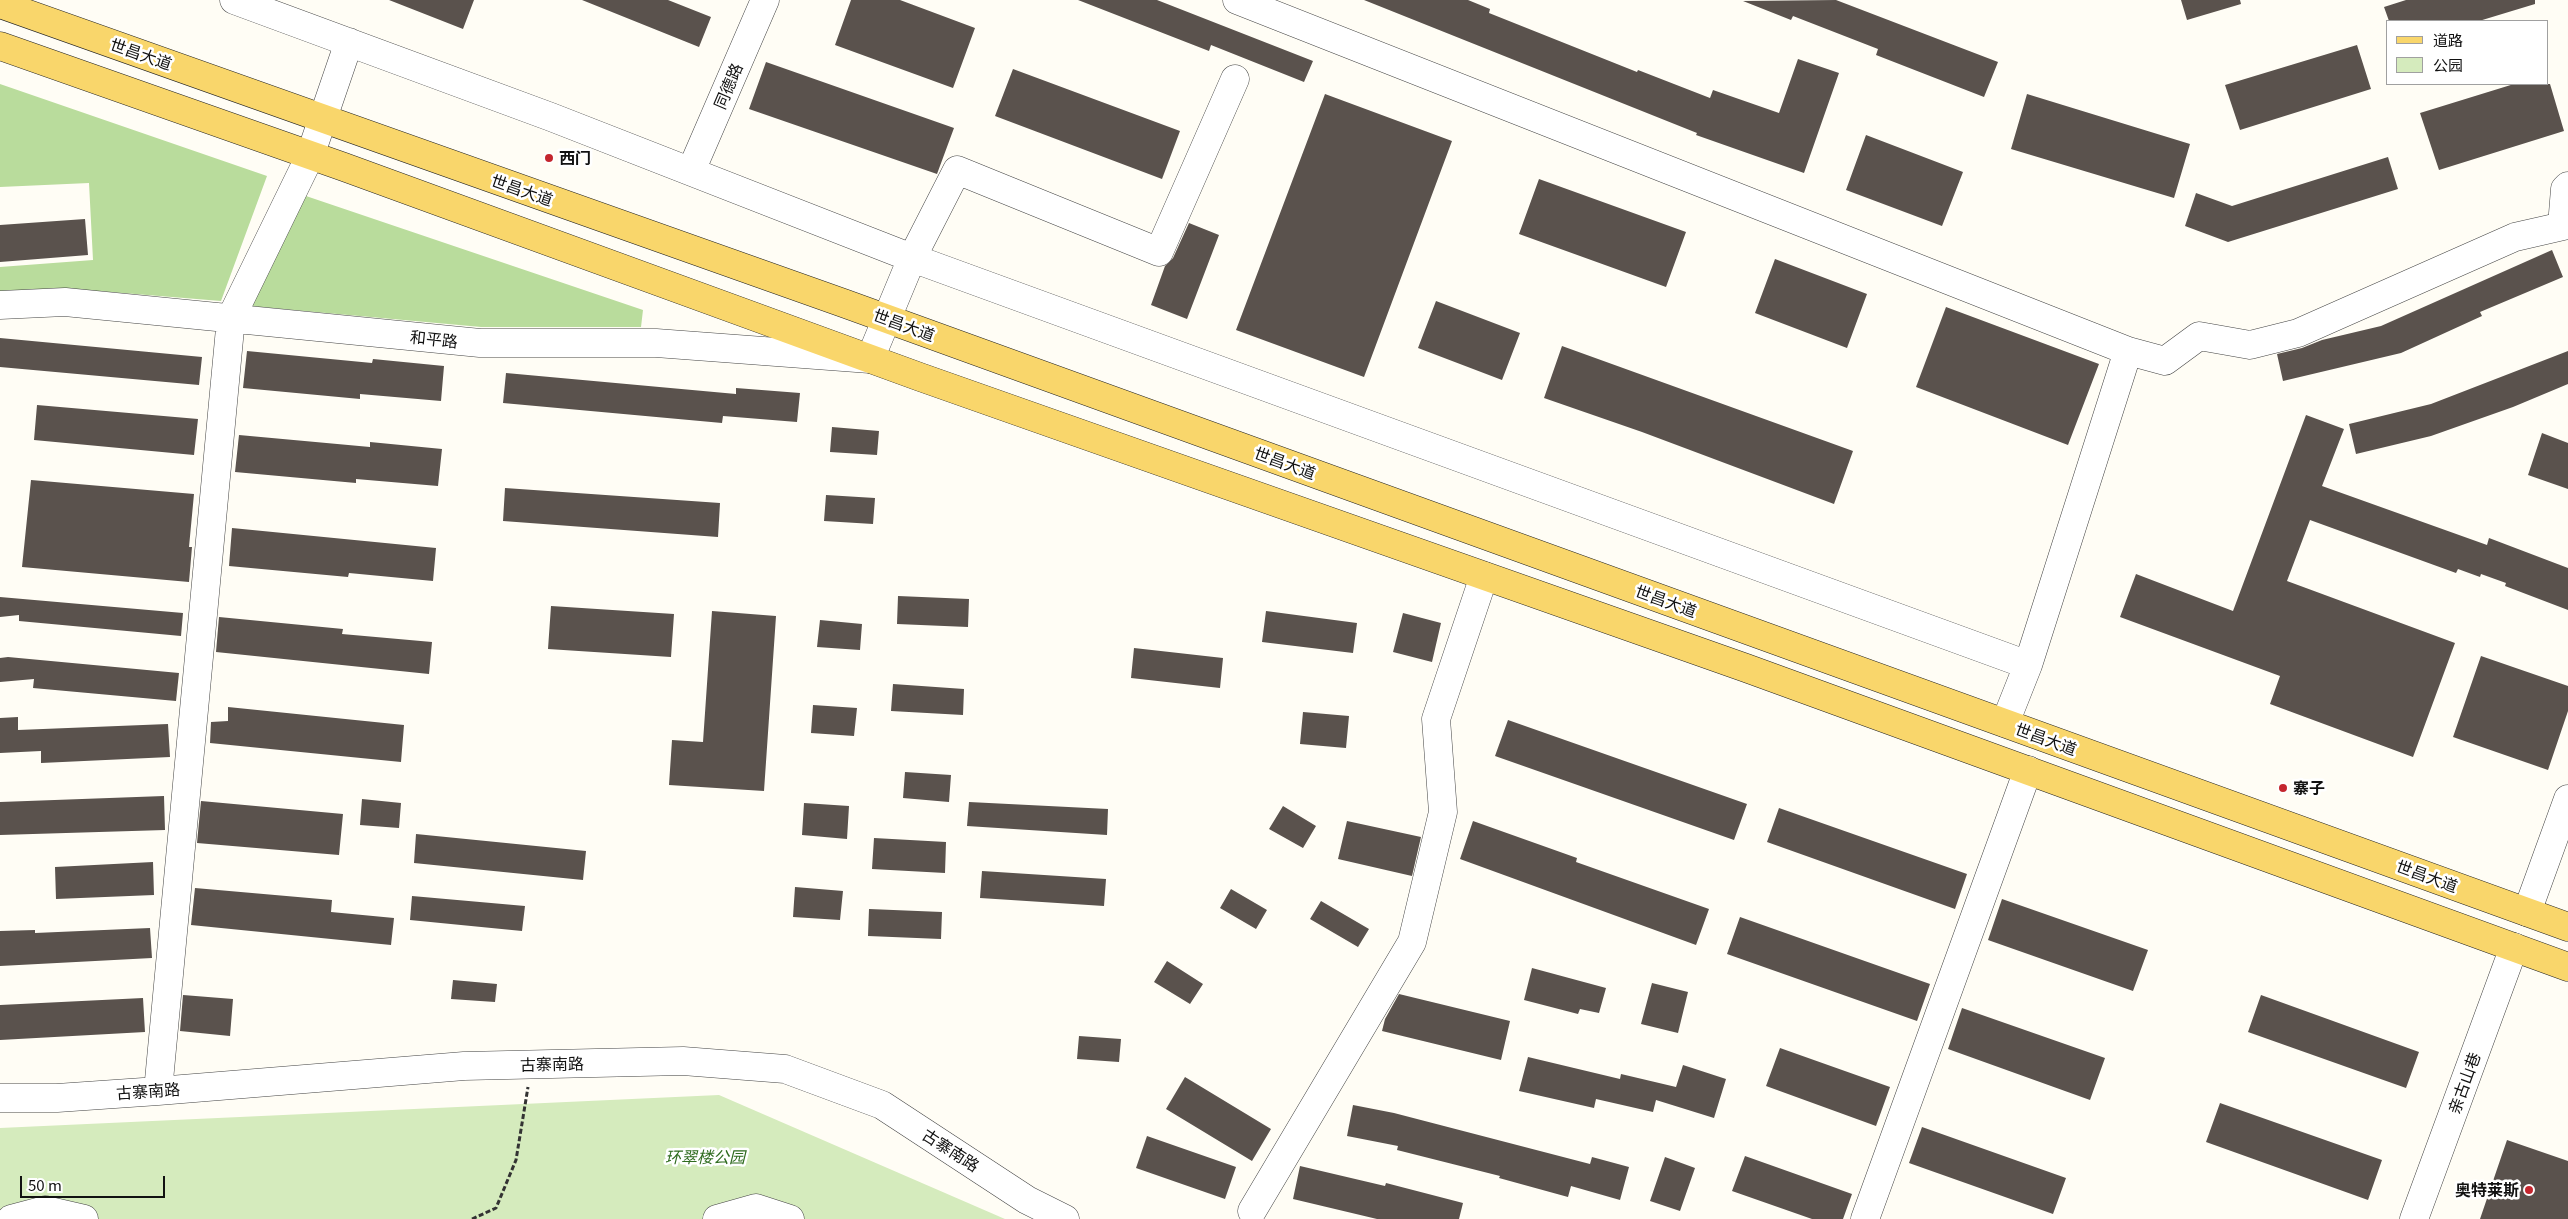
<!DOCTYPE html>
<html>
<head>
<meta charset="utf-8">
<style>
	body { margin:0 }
	#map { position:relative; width:2568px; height:1219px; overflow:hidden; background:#fffdf5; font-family:Georgia,"Noto Sans SC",serif }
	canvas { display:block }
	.legend { position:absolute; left:2386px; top:20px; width:162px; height:65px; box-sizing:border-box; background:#fff; border:1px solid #a0a0a0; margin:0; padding:6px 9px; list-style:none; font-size:15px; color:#111 }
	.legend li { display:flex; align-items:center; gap:10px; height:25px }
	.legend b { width:25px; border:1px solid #a0a0a0 }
	.scale { position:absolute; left:20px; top:1176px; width:145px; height:22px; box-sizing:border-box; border:2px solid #111; border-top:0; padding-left:6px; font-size:15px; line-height:18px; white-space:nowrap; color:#111; -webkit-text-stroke:4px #fff; paint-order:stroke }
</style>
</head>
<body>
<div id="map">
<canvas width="2568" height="1219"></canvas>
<ul class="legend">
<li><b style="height:6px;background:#f9d66b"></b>道路</li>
<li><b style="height:14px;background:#d5ebbd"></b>公园</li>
</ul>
<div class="scale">50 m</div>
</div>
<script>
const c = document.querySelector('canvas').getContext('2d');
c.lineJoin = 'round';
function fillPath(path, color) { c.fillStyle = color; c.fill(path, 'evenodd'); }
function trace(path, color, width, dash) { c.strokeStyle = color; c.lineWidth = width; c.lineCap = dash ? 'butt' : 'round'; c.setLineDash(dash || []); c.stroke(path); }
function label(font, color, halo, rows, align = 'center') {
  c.font = font + ' Georgia,"Noto Sans SC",serif'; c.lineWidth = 5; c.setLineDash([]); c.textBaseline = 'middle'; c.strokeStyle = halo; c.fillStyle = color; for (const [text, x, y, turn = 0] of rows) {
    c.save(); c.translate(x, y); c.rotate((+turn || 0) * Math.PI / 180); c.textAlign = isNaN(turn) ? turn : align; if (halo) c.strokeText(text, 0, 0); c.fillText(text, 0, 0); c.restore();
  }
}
fillPath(new Path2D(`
	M719,1095L1005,1219H0V1128Z`), '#d5ebbd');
fillPath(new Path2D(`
	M0,84L267,176L221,301L98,291L0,295V267L93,260L89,183L0,187Z
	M306,196L643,310L641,327H481L249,306Z`), '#b9dc9c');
fillPath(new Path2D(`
	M389,0H474L463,29Z
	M582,0H668L711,17L699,47Z
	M851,0H900L975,28L953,88L835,45Z
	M1078,0H1157L1313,61L1304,82L1211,45L1209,51Z
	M1364,0H1468L1490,9L1489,13L1637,72L1638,70L1710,98L1713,90L1779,113L1798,59L1839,73L1804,173L1696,135L1697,133Z
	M1836,0L1998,62L1984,97L1876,55L1878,49L1793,16L1791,20L1743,1Z
	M2181,0H2240L2241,4L2187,20Z
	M2406,0H2535V4L2479,21H2389L2384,7Z
	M2357,45L2371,89L2240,130L2225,85Z
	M766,62L954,128L937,174L749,109Z
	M1013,69L1180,131L1162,179L995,116Z
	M2514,84H2550L2564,131L2439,170L2420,113Z
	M1325,94L1452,141L1364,377L1236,330Z
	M2027,94L2190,144L2174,198L2011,149Z
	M1866,135L1963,172L1942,226L1846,190Z
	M2388,157L2398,189L2228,242L2185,226L2196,193L2232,206Z
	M1539,179L1686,232L1666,287L1519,234Z
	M85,219L88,255L0,262V225Z
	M1189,223L1219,235L1187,319L1151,305L1165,266L1173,258Z
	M2552,250L2563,277L2480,312L2482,316L2401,353L2283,381L2277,354L2302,348L2322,340L2381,326Z
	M1775,259L1867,294L1847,348L1755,313Z
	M1436,301L1520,333L1502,380L1418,348Z
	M1946,307L2099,364L2068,445L1916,387Z
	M0,338L202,357L199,385L0,367Z
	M1562,346L1853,451L1834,504L1642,432L1544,398Z
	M247,351L372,363L373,359L444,366L441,401L360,394V399L243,388Z
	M2568,351V384L2513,407L2431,436L2356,454L2349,424L2431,404Z
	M506,373L736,394V388L800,393L797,422L723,416L722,423L503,403Z
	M37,405L198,419L194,455L34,440Z
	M2306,415L2344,429L2322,486L2487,545L2489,538L2568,568V610L2505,586L2506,583L2481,574L2480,577L2458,569L2456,573L2310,520L2287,581L2455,643L2413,757L2270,704L2280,676L2120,617L2136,574L2233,611Z
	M832,427L879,431L877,455L830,452Z
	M2542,433L2568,443V489L2528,475Z
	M239,435L370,447V442L442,449L438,486L356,479V483L235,472Z
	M31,480L194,494L189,547H192L189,582L22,567Z
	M505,488L720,503L718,537L503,521Z
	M826,495L875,498L873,524L824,521Z
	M232,528L436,548L433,581L349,573L348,577L229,566Z
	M898,596L969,599L968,627L897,624Z
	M0,597L183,613L181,636L19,621V615L0,617Z
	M551,606L674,614L671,657L548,649Z
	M712,611L776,616L764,791L669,785L672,740L703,742Z
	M1266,611L1357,623L1353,653L1262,642Z
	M1403,613L1441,623L1432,662L1393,652Z
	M219,617L343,629L342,634L432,642L429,674L216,652Z
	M820,620L862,624L860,650L817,647Z
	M1134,648L1223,658L1220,688L1131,678Z
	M2481,656L2568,686V711L2548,770L2453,737Z
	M8,657L179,673L176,701L33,688L34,679L0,682V658Z
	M893,684L964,689L963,715L891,711Z
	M813,705L857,708L854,736L811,733Z
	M228,707L404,725L401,762L210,743L211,722L228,721Z
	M1303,712L1349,716L1346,748L1300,744Z
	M18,717V730L168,724L170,757L41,763V751L0,753V718Z
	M1508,720L1747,804L1734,840L1495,756Z
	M905,772L951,775L949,802L903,798Z
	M164,796L165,830L0,835V802Z
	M362,799L401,803L399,828L360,825Z
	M201,801L343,814L339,855L197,843Z
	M969,802L1108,809L1107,835L967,826Z
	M804,803L849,806L847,839L802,835Z
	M1283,806L1316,826L1303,848L1269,829Z
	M1779,808L1967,874L1955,909L1767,842Z
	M1347,821L1421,837L1412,876L1338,859Z
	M1473,821L1577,858L1576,862L1709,909L1696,945L1460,859Z
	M416,834L586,851L583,880L414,863Z
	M874,838L946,842L945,873L872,869Z
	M153,862L154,895L56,899L55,867Z
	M982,871L1106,879L1104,906L980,898Z
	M795,887L843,891L840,920L793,917Z
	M195,888L332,900L331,912L394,918L391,945L191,925Z
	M1231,889L1267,910L1256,929L1220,908Z
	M412,896L525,906L522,931L410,920Z
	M2002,899L2148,950L2133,991L1988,940Z
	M1321,901L1369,929L1358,947L1310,919Z
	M869,909L942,912L941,939L868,936Z
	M1740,917L1930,984L1917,1021L1727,954Z
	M150,928L152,958L0,966V931L35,930V933Z
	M1167,961L1203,984L1190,1004L1154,982Z
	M1532,968L1606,988L1599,1013L1580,1009L1578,1014L1524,1000Z
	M453,980L497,984L495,1002L451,999Z
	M1652,983L1688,992L1678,1033L1641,1024Z
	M1399,994L1510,1021L1501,1060L1382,1031L1385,1019Z
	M183,995L233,999L230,1036L180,1031Z
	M2261,995L2419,1052L2406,1088L2248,1032Z
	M143,998L145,1032L0,1040V1005Z
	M1962,1008L2105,1058L2090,1100L1948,1049Z
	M1079,1036L1121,1039L1119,1062L1077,1059Z
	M1780,1048L1890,1087L1876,1126L1766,1086Z
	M1528,1057L1620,1079L1621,1074L1676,1087L1683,1065L1726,1079L1714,1118L1656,1100L1653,1112L1596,1099L1594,1108L1519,1091Z
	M1185,1077L1271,1129L1252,1161L1166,1109Z
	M2220,1103L2382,1160L2368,1200L2206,1142Z
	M1353,1105L1394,1113L1590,1164L1592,1157L1629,1167L1620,1200L1571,1186L1568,1197L1499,1178L1500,1176L1397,1150L1398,1146L1347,1136Z
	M1922,1127L2066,1178L2053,1214L1909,1163Z
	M1147,1136L1236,1167L1225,1199L1136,1168Z
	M2507,1140L2568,1161V1219H2480Z
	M1745,1156L1852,1194L1843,1219H1812L1732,1191Z
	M1665,1157L1695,1168L1680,1211L1650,1201Z
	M1300,1166L1385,1186L1386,1183L1463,1203L1459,1219H1377L1293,1199Z`), '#5a524d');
const minor = new Path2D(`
	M234,0L551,117L912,258L2028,665
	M1237,0L2128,351L2165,361L2199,336L2250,345L2298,333L2515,237L2568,225
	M691,171L765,0
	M2562,226L2565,189L2568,186
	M0,305L65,302L480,343H656L870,359L912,258L957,170L1159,252L1235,79
	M2005,723L2028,665L2128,351
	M2527,912L2568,799
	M158,1091L231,318L310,156L349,42
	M0,1098H57L158,1091L464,1066L683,1061L785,1069L882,1105L1027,1200L1065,1219
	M1252,1211L1412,942L1443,812L1436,719L1484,576
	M11,1219L45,1210L84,1219
	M717,1219L756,1208L790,1219
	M1865,1219L2028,770
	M2414,1219L2514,947`);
const major = new Path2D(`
	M0,4L846,304L2568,927
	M0,46L344,167L920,377L1746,668L2568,967`);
trace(minor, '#444', 29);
trace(major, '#222', 29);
trace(new Path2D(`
	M472,1219L496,1208L516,1160L528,1087`), '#333', 3, [5, 2.5]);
trace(minor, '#fff', 28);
trace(major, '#f9d66b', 28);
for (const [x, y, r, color] of [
	[549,158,5,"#c4262e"],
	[2283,788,5,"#c4262e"],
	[2529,1190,5,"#c4262e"]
]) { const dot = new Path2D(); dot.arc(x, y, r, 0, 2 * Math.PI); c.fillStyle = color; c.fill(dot); trace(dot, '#fff', 2); }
label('16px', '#111', '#fff', [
	["世昌大道",141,54,19],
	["同德路",728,86,-67],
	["世昌大道",522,190,19],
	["世昌大道",904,325,20],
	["和平路",434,339,6],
	["世昌大道",1285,463,20],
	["世昌大道",1666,601,20],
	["世昌大道",2046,739,20],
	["世昌大道",2427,876,20],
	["古寨南路",552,1064,-1],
	["亲古山巷",2464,1083,-70],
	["古寨南路",148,1091,-4],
	["古寨南路",951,1150,33]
]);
label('bold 16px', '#111', '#fff', [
	["西门",559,158],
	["寨子",2293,788],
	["奥特莱斯",2519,1190,"right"]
], 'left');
label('italic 16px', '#2f6b1f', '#fff', [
	["环翠楼公园",705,1157]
]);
</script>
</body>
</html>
